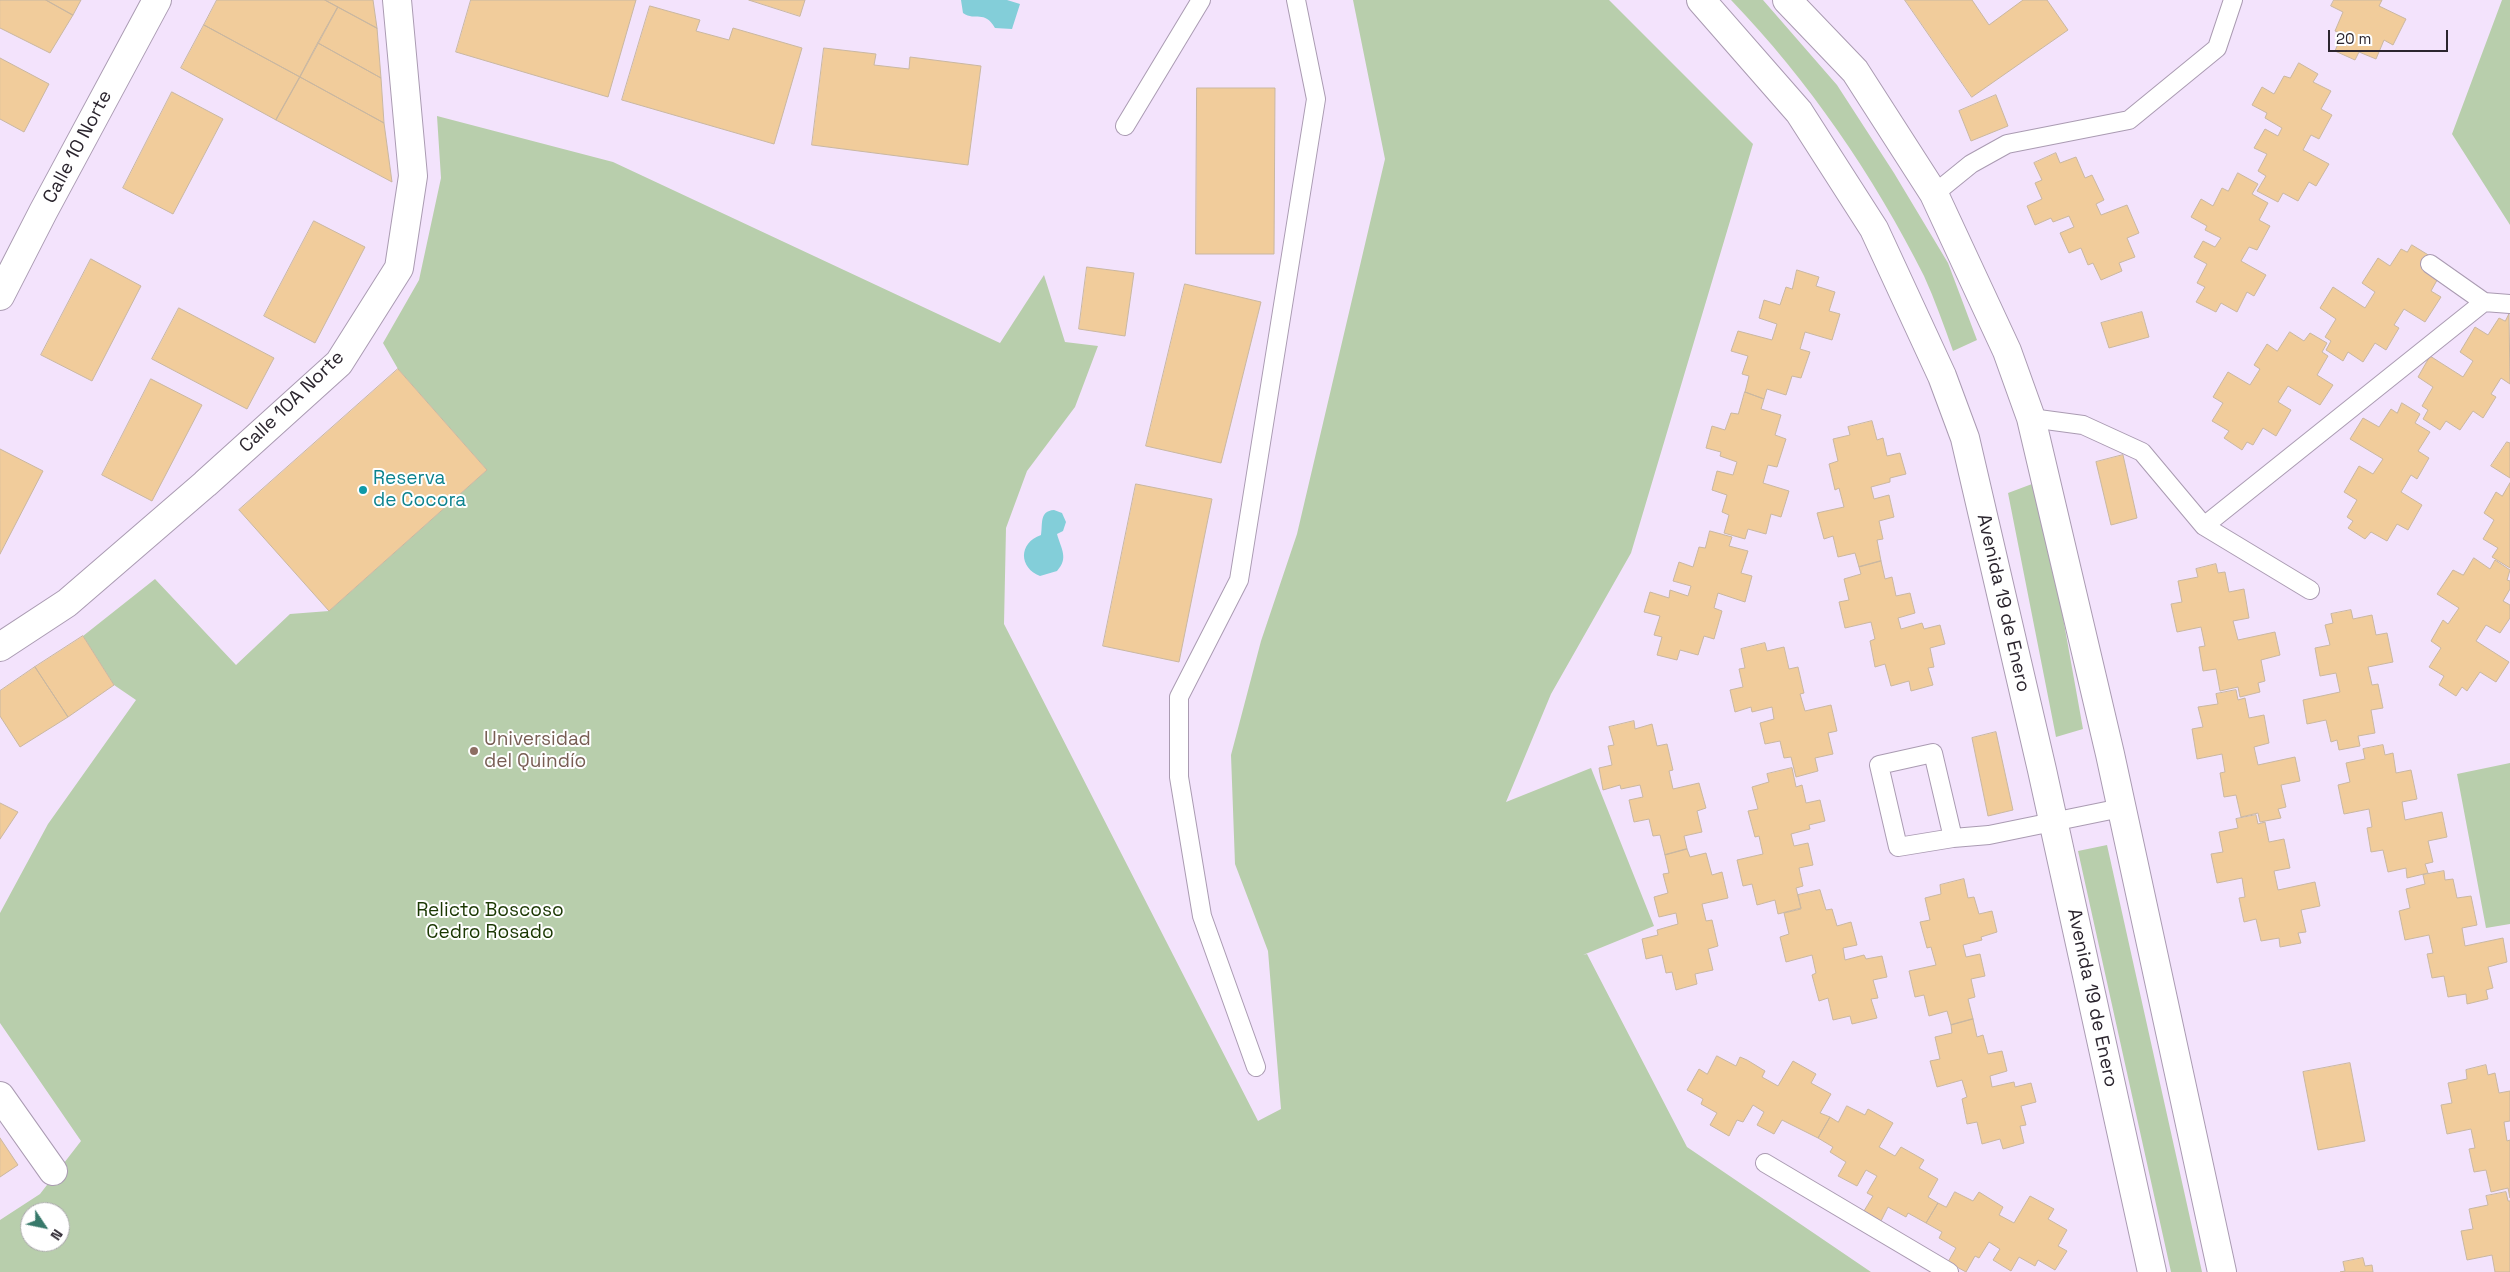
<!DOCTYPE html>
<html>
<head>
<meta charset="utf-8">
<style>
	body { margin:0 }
	#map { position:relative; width:2510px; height:1272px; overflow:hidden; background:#f3e3fc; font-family:"Space Grotesk",sans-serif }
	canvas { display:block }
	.north { position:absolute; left:20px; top:1202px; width:50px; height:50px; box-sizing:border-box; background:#fff; border:1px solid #aaa8ab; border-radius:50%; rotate:124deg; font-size:14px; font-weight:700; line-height:20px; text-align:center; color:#2b252e }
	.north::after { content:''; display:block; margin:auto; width:18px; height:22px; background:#37796a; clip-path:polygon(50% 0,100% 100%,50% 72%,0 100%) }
	.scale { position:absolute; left:2328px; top:30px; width:120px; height:22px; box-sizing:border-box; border:2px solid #2b252e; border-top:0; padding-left:6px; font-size:15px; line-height:18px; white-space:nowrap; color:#2b252e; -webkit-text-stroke:4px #fff; paint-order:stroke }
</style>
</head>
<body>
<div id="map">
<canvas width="2510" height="1272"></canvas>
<div class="north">N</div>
<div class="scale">20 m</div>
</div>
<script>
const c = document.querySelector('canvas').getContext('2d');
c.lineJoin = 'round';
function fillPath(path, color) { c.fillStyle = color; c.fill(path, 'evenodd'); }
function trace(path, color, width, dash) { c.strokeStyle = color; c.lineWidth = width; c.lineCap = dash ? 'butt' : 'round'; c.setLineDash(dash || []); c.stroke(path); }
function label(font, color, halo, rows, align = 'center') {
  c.font = font + ' "Space Grotesk",sans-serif'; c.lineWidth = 4; c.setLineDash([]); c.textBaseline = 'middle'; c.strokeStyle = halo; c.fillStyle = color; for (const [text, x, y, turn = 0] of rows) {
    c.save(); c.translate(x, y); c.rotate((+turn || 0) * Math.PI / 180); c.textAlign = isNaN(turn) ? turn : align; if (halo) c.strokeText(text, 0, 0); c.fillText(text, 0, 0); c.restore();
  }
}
fillPath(new Path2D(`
	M1353,0H1609L1753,144L1631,553L1551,694L1506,802L1591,768L1654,926L1583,955L1587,954L1687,1147L1871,1272H0V1220L40,1194L81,1141L0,1023V913L48,824L136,700L114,685L83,636L155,579L236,665L290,614L329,611L487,470L398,369L383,343L419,280L441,178L437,116L613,162L1000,343L1044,275L1065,342L1098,346L1075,407L1027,471L1006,528L1004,624L1258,1121L1281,1109L1268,951L1235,864L1231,755L1261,641L1297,534L1385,159ZM30,1212H60V1242H30Z
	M1731,0H1763L1837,85L1894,173L1948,263L1977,340L1953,351C1944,326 1935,300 1924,276C1874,176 1808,80 1731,0Z
	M2502,0H2510V225L2452,134Z
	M2032,484L2062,612L2083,729L2056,737L2008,493Z
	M2510,763V924L2486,928L2457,774Z
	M2107,845L2202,1272H2171L2078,851Z`), '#b8ceac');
fillPath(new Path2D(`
	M961,0H1007L1020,4L1012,29L995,28C984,9 976,22 963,13Z
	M1054,510L1062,513L1066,522L1063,531L1057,534C1061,549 1069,558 1057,571L1040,576C1019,568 1018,543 1041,535C1043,524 1039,511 1054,510Z`), '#83ced9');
const building = new Path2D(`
	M0,0H46L73,15L50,53L0,28Z
	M46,0H81L73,15Z
	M217,0H325L338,7L300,77L204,25Z
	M325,0H373L377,28Z
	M471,0H636L608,97L456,52Z
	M749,0H805L800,16Z
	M1905,0H1972L1989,25L2023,0H2047L2068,30L1972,97Z
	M2334,0H2382L2379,6L2406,19L2393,45L2384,40L2376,59L2359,52L2355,60L2335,51L2342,34L2335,31L2343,12L2331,6Z
	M650,6L700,20L696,31L729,40L733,28L802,48L774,144L622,100Z
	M338,7L377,28L381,78L318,43Z
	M204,25L300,77L276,120L181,68Z
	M318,43L381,78L384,123L300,77Z
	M824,48L876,54L874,65L909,69L910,57L981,66L968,165L812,145Z
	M0,58L49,84L24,132L0,119Z
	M2299,63L2318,74L2313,82L2331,91L2321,109L2332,115L2319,139L2311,135L2303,150L2329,164L2316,186L2309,182L2298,201L2283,193L2278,202L2257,191L2266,176L2258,171L2267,154L2254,148L2265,129L2278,136L2282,128L2265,118L2267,113L2252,105L2262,87L2274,94L2284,76L2290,78Z
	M300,77L384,123L392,182L276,120Z
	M1197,88H1275L1274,254H1196Z
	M172,92L223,119L173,214L123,188Z
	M1996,95L2008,126L1971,141L1959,111Z
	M2056,153L2060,163L2076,157L2085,178L2092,175L2104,200L2096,204L2101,215L2127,205L2139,233L2127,238L2135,257L2119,263L2122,271L2101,280L2093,263L2088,265L2081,248L2069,253L2060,233L2074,227L2069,216L2053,222L2051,218L2035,225L2027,206L2042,199L2035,183L2042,180L2034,163Z
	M2238,173L2258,184L2252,194L2268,203L2259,220L2270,226L2257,250L2249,247L2241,261L2266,275L2254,296L2247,292L2237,312L2221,303L2216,312L2196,302L2205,287L2197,283L2207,264L2194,257L2203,241L2215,247L2221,238L2205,230L2207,226L2191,217L2201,199L2213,206L2222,188L2228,191Z
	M314,221L365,247L315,343L264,316Z
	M2412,245L2430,256L2441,273L2431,291L2441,297L2425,322L2404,309L2394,325L2399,328L2386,350L2375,343L2363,362L2348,352L2343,361L2326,350L2331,341L2325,337L2336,319L2320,308L2333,287L2365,308L2375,292L2362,283L2378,258L2390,266L2401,249L2407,252Z
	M91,259L141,286L92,381L41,355Z
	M1087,267L1134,273L1125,336L1079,329Z
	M1797,270L1819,277L1816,286L1835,292L1829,311L1840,314L1832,340L1805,332L1800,349L1810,352L1801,378L1792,376L1786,395L1767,389L1764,399L1745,392L1749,376L1742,374L1748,356L1731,351L1738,331L1772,340L1777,324L1759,318L1764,300L1780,305L1786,287L1792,289Z
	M1185,284L1261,302L1221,463L1146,446Z
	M179,308L274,358L247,409L152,359Z
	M2142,312L2149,337L2109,348L2101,323Z
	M2509,314L2510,384L2501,378L2491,394L2496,397L2483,418L2473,411L2460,430L2446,421L2440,430L2423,419L2428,410L2422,406L2433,387L2418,377L2430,356L2463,377L2473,361L2460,352L2475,327L2488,335L2499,318L2505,321Z
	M2290,332L2304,341L2310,333L2327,343L2322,352L2328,356L2317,375L2333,385L2320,405L2288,386L2278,402L2291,410L2276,436L2263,428L2253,445L2247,442L2242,450L2224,438L2229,431L2212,421L2223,403L2213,397L2228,372L2250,385L2260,369L2254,365L2267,344L2277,351Z
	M398,369L487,470L329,611L239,510Z
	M151,379L202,405L152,501L102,475Z
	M1745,392L1764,399L1761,409L1781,415L1775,435L1786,439L1777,467L1768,465L1763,483L1789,491L1781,517L1771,514L1766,534L1748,529L1745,539L1724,533L1729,515L1722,512L1727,495L1712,490L1717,471L1733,475L1737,462L1720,456L1721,452L1706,448L1712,426L1725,430L1731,413L1738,414Z
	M2402,403L2420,414L2415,423L2430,432L2418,451L2429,458L2417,479L2411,475L2401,492L2422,505L2408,530L2397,524L2387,541L2371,532L2365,539L2348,528L2353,521L2347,517L2357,500L2344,492L2359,466L2373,474L2383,459L2350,439L2363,418L2379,427L2391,409L2397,413Z
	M1872,421L1877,440L1883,438L1887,456L1900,453L1906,474L1890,478V482L1871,487L1874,499L1889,495L1894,517L1879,521L1883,539L1877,540L1881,561L1859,567L1855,553L1838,557L1833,536L1824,539L1817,513L1844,507L1839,488L1835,490L1829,464L1838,461L1833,439L1850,435L1848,427Z
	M2507,442L2510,443V478L2491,466Z
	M0,449L43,471L0,554Z
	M2123,455L2137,518L2111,525L2096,462Z
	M2510,483V568L2492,557L2498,548L2483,539L2494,520L2484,513L2496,492L2502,496Z
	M1136,484L1212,499L1179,662L1103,646Z
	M1710,531L1732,537L1729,546L1748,551L1741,573L1752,576L1745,602L1718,593L1714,608L1722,611L1714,639L1704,636L1698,655L1680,650L1677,660L1657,655L1662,637L1654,635L1660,616L1644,612L1650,592L1669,598L1670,590L1688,596L1691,586L1673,581L1679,562L1693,567L1699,547L1705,548Z
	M2474,558L2490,569L2495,560L2510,570L2507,580L2510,581V589L2503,601L2510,605V618L2500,633L2486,625L2476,641L2509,662L2496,682L2480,672L2467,691L2462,687L2456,696L2439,685L2444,676L2429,667L2441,648L2431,641L2443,620L2448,624L2459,608L2437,594L2453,570L2463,575Z
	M1881,561L1885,579L1892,577L1896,596L1910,593L1915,613L1898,618L1901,629L1922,623L1924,629L1940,625L1945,644L1930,648L1934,667L1928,668L1933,685L1911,691L1909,681L1891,686L1885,664L1875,667L1870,641L1875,639L1871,622L1845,628L1839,602L1849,600L1844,579L1861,574L1859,567Z
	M2216,564L2218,573L2225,572L2229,592L2244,589L2249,618L2233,621L2238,640L2275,632L2280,655L2261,660L2265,681L2258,683L2260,692L2240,697L2238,687L2220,691L2216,669L2203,671L2199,647L2205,646L2201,627L2177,632L2171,604L2182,602L2178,581L2198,577L2196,569Z
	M2351,610L2353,619L2372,615L2376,635L2387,633L2393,662L2368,667L2372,685L2378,684L2383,708L2371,710L2375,733L2358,736L2360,746L2339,750L2337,740L2331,742L2326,720L2307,724L2303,700L2340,692L2336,673L2320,676L2315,648L2330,645L2325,625L2333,623L2331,614Z
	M83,636L114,685L68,717L35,667Z
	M1765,643L1767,651L1784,647L1789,669L1798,667L1804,693L1800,694L1805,711L1831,705L1837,731L1828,733L1833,754L1815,758L1818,771L1796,777L1791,757L1784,758L1780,741L1765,744L1760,723L1774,719L1772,707L1752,712L1751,707L1735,712L1730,690L1743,687L1739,669L1745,668L1741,649Z
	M35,667L68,717L20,747L0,716V691Z
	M2236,690L2238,700L2245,698L2249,718L2264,715L2269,743L2254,747L2258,765L2295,757L2300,781L2281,785L2286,807L2278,809L2281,818L2260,822L2258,813L2241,817L2236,795L2224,797L2220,773L2225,772L2222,754L2197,759L2192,729L2203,727L2198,707L2218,704L2216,694Z
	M1634,721L1635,729L1652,724L1657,746L1667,744L1673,770L1669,771L1673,789L1699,783L1706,808L1697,811L1702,832L1684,836L1687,849L1665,855L1660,835L1653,836L1649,819L1634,822L1629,800L1643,797L1640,785L1621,789L1620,785L1603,790L1599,768L1612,765L1608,746L1614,745L1609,727Z
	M1996,732L2013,810L1988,816L1972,738Z
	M2383,745L2385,755L2393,753L2396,773L2411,770L2417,799L2402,802L2405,820L2442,812L2447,837L2428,841L2433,862L2425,864L2428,873L2407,878L2406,868L2388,872L2383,850L2371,852L2367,828L2372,827L2369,809L2344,814L2338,785L2350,782L2346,763L2365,759L2363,749Z
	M1792,768L1796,787L1802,785L1806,803L1820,800L1825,821L1809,825L1810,829L1791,834L1794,846L1808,843L1813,865L1799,868L1803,886L1796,888L1801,908L1778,914L1775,900L1757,905L1752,884L1743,886L1737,860L1763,854L1759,836L1755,837L1748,811L1758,809L1752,787L1769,782L1767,774Z
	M0,803L18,812L0,839Z
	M2256,815L2258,824L2265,822L2269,842L2284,839L2290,868L2274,871L2278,890L2315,882L2320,906L2301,910L2306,932L2298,933L2301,943L2280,947L2279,938L2261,941L2256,919L2244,922L2239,898L2245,897L2242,878L2217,883L2211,854L2223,852L2219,832L2238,828L2236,819Z
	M1687,849L1690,857L1706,853L1712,875L1722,872L1728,898L1702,904L1706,921L1712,920L1718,946L1708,949L1713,970L1695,974L1697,984L1676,990L1672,972L1666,973L1662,955L1646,959L1642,939L1658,935L1657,930L1678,924L1676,913L1659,917L1654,897L1668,893L1663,874L1669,873L1665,855Z
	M2444,871L2445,880L2453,879L2457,898L2471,896L2477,925L2462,928L2465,946L2503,938L2507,962L2488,967L2493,988L2486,990L2488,999L2467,1004L2466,994L2448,997L2444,976L2432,978L2427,954L2433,953L2429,935L2405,940L2399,911L2410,908L2406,889L2425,884L2423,875Z
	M1964,879L1968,898L1974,897L1979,914L1992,911L1997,932L1981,937L1982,940L1963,945L1966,957L1980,954L1985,976L1971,979L1975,997L1968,999L1973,1019L1951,1025L1947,1011L1929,1016L1924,995L1915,997L1909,971L1936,965L1931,947L1927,948L1920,922L1930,920L1925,898L1941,894L1940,885Z
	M1820,890L1826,910L1832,909L1837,926L1851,922L1857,945L1843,948L1845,960L1864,955L1866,959L1882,956L1887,977L1873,980L1878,998L1871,999L1877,1018L1852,1024L1850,1016L1833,1020L1828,998L1819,1001L1812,975L1816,973L1812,955L1786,962L1780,937L1789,934L1784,913L1801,909L1798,895Z
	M1973,1019L1977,1037L1983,1035L1988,1054L2002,1051L2007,1071L1990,1076L1992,1087L2014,1082L2015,1087L2031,1083L2036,1102L2021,1106L2026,1125L2020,1126L2024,1143L2003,1149L2000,1139L1982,1144L1977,1122L1967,1124L1962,1099L1967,1097L1962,1080L1937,1087L1930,1061L1940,1059L1935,1037L1952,1033L1951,1025Z
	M1717,1056L1736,1066L1740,1057L1747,1060L1765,1071L1762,1077L1778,1086L1793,1061L1816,1074L1811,1083L1831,1094L1820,1113L1830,1117L1818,1138L1782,1120L1774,1134L1757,1125L1764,1112L1753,1105L1743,1122L1737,1120L1729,1136L1710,1125L1717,1113L1701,1104L1703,1099L1687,1090L1699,1069L1707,1074Z
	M2350,1063L2365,1141L2318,1150L2303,1072Z
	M2486,1065L2488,1075L2495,1073L2499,1093L2510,1091V1121L2504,1122L2507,1141L2510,1140V1198L2508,1188L2491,1192L2486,1170L2474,1172L2469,1149L2475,1148L2471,1129L2447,1134L2441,1105L2452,1103L2448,1083L2467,1079L2466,1070Z
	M1847,1106L1865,1115L1868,1109L1893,1123L1879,1147L1895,1156L1901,1147L1924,1160L1919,1168L1938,1179L1928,1197L1938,1203L1926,1223L1908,1213L1906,1217L1888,1207L1881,1221L1864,1211L1873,1196L1867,1193L1877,1176L1866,1170L1857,1186L1838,1176L1846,1162L1830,1152L1833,1147L1818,1138L1830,1117L1838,1122Z
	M0,1138L18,1165L0,1177Z
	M1955,1192L1973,1201L1979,1192L2003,1207L1999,1215L2014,1223L2030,1196L2054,1209L2048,1219L2067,1230L2058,1246L2067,1251L2055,1270L2038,1260L2035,1266L2019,1257L2011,1271L1993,1260L2000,1249L1989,1242L1979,1258L1975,1256L1966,1272L1948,1262L1956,1248L1939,1238L1942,1232L1926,1223L1938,1203L1946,1207Z
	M2506,1192L2508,1201H2510V1272H2495L2492,1255L2467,1260L2461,1231L2473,1229L2469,1209L2488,1205L2486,1196Z
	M2363,1258L2365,1266L2372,1265L2373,1272H2340L2345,1271L2343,1262Z`);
fillPath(building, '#f1cc9b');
trace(building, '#c9b7a1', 1);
const service = new Path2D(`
	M1125,126L1201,0
	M1934,194L1971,164L2007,144L2129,120L2217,48L2233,0
	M2430,264L2484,302L2510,304
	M2031,418L2083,425L2142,452L2204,526L2310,590
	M2204,526L2484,302
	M1953,838L1933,753L1879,765L1898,847L1953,838L1989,835L2121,808
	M1256,1067L1202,916L1179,777V697L1239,580L1316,99L1296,0
	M1765,1163L1949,1272`);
const minor = new Path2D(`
	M0,647L67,603L205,484L339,363L399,268L413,176L397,0
	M0,1096L53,1171`);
const tertiary = new Path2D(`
	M0,296L43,212L157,0`);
const primary = new Path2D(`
	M1701,0L1799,112L1874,229L1942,376L1965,438L2042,770L2152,1272
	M1787,0L1855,71L1934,194L2007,351L2031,418L2110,754L2222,1272`);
trace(service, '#aa9bb2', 20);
trace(minor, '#aa9bb2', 30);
trace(tertiary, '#aa9bb2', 30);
trace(primary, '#aa9bb2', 30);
trace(service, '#fff', 18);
trace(minor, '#fff', 28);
trace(tertiary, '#fff', 28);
trace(primary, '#fff', 28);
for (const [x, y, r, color] of [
	[363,490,5,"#0f9aa8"],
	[474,751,5,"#8d6e63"]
]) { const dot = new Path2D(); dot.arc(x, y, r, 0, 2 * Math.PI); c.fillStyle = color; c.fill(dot); trace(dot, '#fff', 2); }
label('19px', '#2b252e', '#fff', [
	["Calle 10 Norte",78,147,-62],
	["Calle 10A Norte",292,402,-44],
	["Avenida 19 de Enero",2003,603,77],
	["Avenida 19 de Enero",2092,998,78]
]);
label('19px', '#0d838f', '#fff', [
	["Reserva",373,479],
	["de Cocora",373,501]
], 'left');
label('19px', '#785e54', '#fff', [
	["Universidad",484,740],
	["del Quindío",484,762]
], 'left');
label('19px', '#1a3702', '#fff', [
	["Relicto Boscoso",490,911],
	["Cedro Rosado",490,933]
]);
</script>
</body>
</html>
